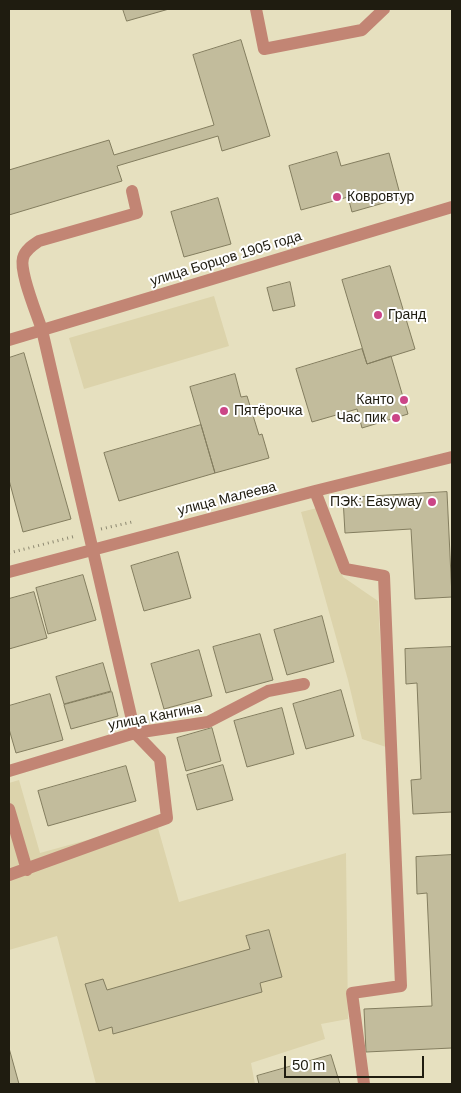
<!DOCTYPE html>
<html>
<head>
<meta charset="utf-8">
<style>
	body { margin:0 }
	#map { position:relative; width:461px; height:1093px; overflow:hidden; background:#e6e0bf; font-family:Helvetica,sans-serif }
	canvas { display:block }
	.frame { position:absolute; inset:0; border:10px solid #1f1c10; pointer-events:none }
	.scale { position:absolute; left:284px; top:1056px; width:140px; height:22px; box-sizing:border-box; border:2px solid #1f1c10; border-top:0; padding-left:6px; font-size:15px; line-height:18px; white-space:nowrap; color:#1f1c10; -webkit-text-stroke:4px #fff; paint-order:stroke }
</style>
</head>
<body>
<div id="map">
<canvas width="461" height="1093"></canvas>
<div class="frame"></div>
<div class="scale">50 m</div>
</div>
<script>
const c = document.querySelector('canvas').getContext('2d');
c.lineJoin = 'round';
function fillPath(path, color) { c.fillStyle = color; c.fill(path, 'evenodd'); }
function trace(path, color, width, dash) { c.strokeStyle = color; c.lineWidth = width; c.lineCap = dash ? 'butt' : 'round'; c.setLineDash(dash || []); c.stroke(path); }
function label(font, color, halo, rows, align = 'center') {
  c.font = font + ' Helvetica,sans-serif'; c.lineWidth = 4; c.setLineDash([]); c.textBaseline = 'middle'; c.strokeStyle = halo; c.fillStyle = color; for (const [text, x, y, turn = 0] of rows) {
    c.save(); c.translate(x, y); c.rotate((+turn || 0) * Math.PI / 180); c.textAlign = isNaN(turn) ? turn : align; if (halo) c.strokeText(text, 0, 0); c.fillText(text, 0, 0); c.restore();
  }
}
fillPath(new Path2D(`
	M214,296L229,346L84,389L69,338Z
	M317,508L343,577L378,601L386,747L362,739L348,680L301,512Z
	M19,780L40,853L156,821L179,902L346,853L348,1019L321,1024L325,1039L251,1063L255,1084H96L57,936L9,950V783Z`), '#dcd3ab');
const building = new Path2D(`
	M123,9H169L127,21Z
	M241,40L270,136L222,151L218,136L117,166L122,181L9,215V170L109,140L114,155L214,125L193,55Z
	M337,152L341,166L389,153L401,198L352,212L348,197L301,210L289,166Z
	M218,198L231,244L184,257L171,212Z
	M390,266L415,349L367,364L342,280Z
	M290,282L295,306L273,311L267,288Z
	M362,349L367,364L391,356L408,414L362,428L357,409L312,422L296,369Z
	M24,353L71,519L23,532L9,480V358Z
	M235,374L241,397L247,396L259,435L262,434L269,458L215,473L190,387Z
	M201,425L215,473L119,501L104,453Z
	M447,492L452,597L415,599L411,529L345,533L343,498Z
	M178,552L191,598L144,611L131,566Z
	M83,575L96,620L48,634L36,588Z
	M34,592L47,638L9,649V599Z
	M322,616L334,662L287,675L274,630Z
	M260,634L273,680L226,693L213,647Z
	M452,647V812L413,814L411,780L421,779L417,683L406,684L405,649Z
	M199,650L212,696L164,709L151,664Z
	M103,663L111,691L64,704L56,677Z
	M341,690L354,736L306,749L293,704Z
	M112,692L118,716L71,729L64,705Z
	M50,694L63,740L16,753L9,729V706Z
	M282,708L294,754L247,767L234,721Z
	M212,728L221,761L186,771L177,738Z
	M223,765L233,800L197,810L187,775Z
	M126,766L136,801L48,826L38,791Z
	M452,855V1048L366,1052L364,1009L432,1006L427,893L417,894L416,857Z
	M269,930L282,977L260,983L262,992L113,1034L112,1027L99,1031L85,984L103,979L107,990L250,949L246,936Z
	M9,1048L19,1084H9Z
	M331,1055L340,1084H259L257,1076Z`);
fillPath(building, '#c2bc9c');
trace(building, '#837d5f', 1);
trace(new Path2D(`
	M101,529L132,522
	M9,553L76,536`), '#8d8871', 3, [1, 4]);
trace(new Path2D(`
	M256,9L264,49L362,30L384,9
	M9,340L452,207
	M315,491L345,569L384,576L401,986L352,993L364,1084
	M9,572L315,491L452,457
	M9,771L135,733L208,722L268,691L304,684
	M9,809L27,870
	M9,875L167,818L160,759L135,733L42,330C37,314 19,272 23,258C25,250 33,245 39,241L137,213L132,191`), '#c28574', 12);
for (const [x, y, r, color] of [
	[337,197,5,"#cb4587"],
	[378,315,5,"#cb4587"],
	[404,400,5,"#cb4587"],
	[224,411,5,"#cb4587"],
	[396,418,5,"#cb4587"],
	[432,502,5,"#cb4587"]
]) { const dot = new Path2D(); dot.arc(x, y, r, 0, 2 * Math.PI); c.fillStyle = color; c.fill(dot); trace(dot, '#fff', 2); }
label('14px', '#1f1c10', '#fff', [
	["Ковровтур",347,197],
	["Гранд",388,315],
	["Канто",394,400,"right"],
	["Пятёрочка",234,411],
	["Час пик",386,418,"right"],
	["ПЭК: Easyway",422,502,"right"]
], 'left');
label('14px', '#1f1c10', '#fff', [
	["улица Борцов 1905 года",226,259,-17],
	["улица Малеева",227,499,-14],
	["улица Кангина",155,717,-11]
]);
</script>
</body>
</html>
